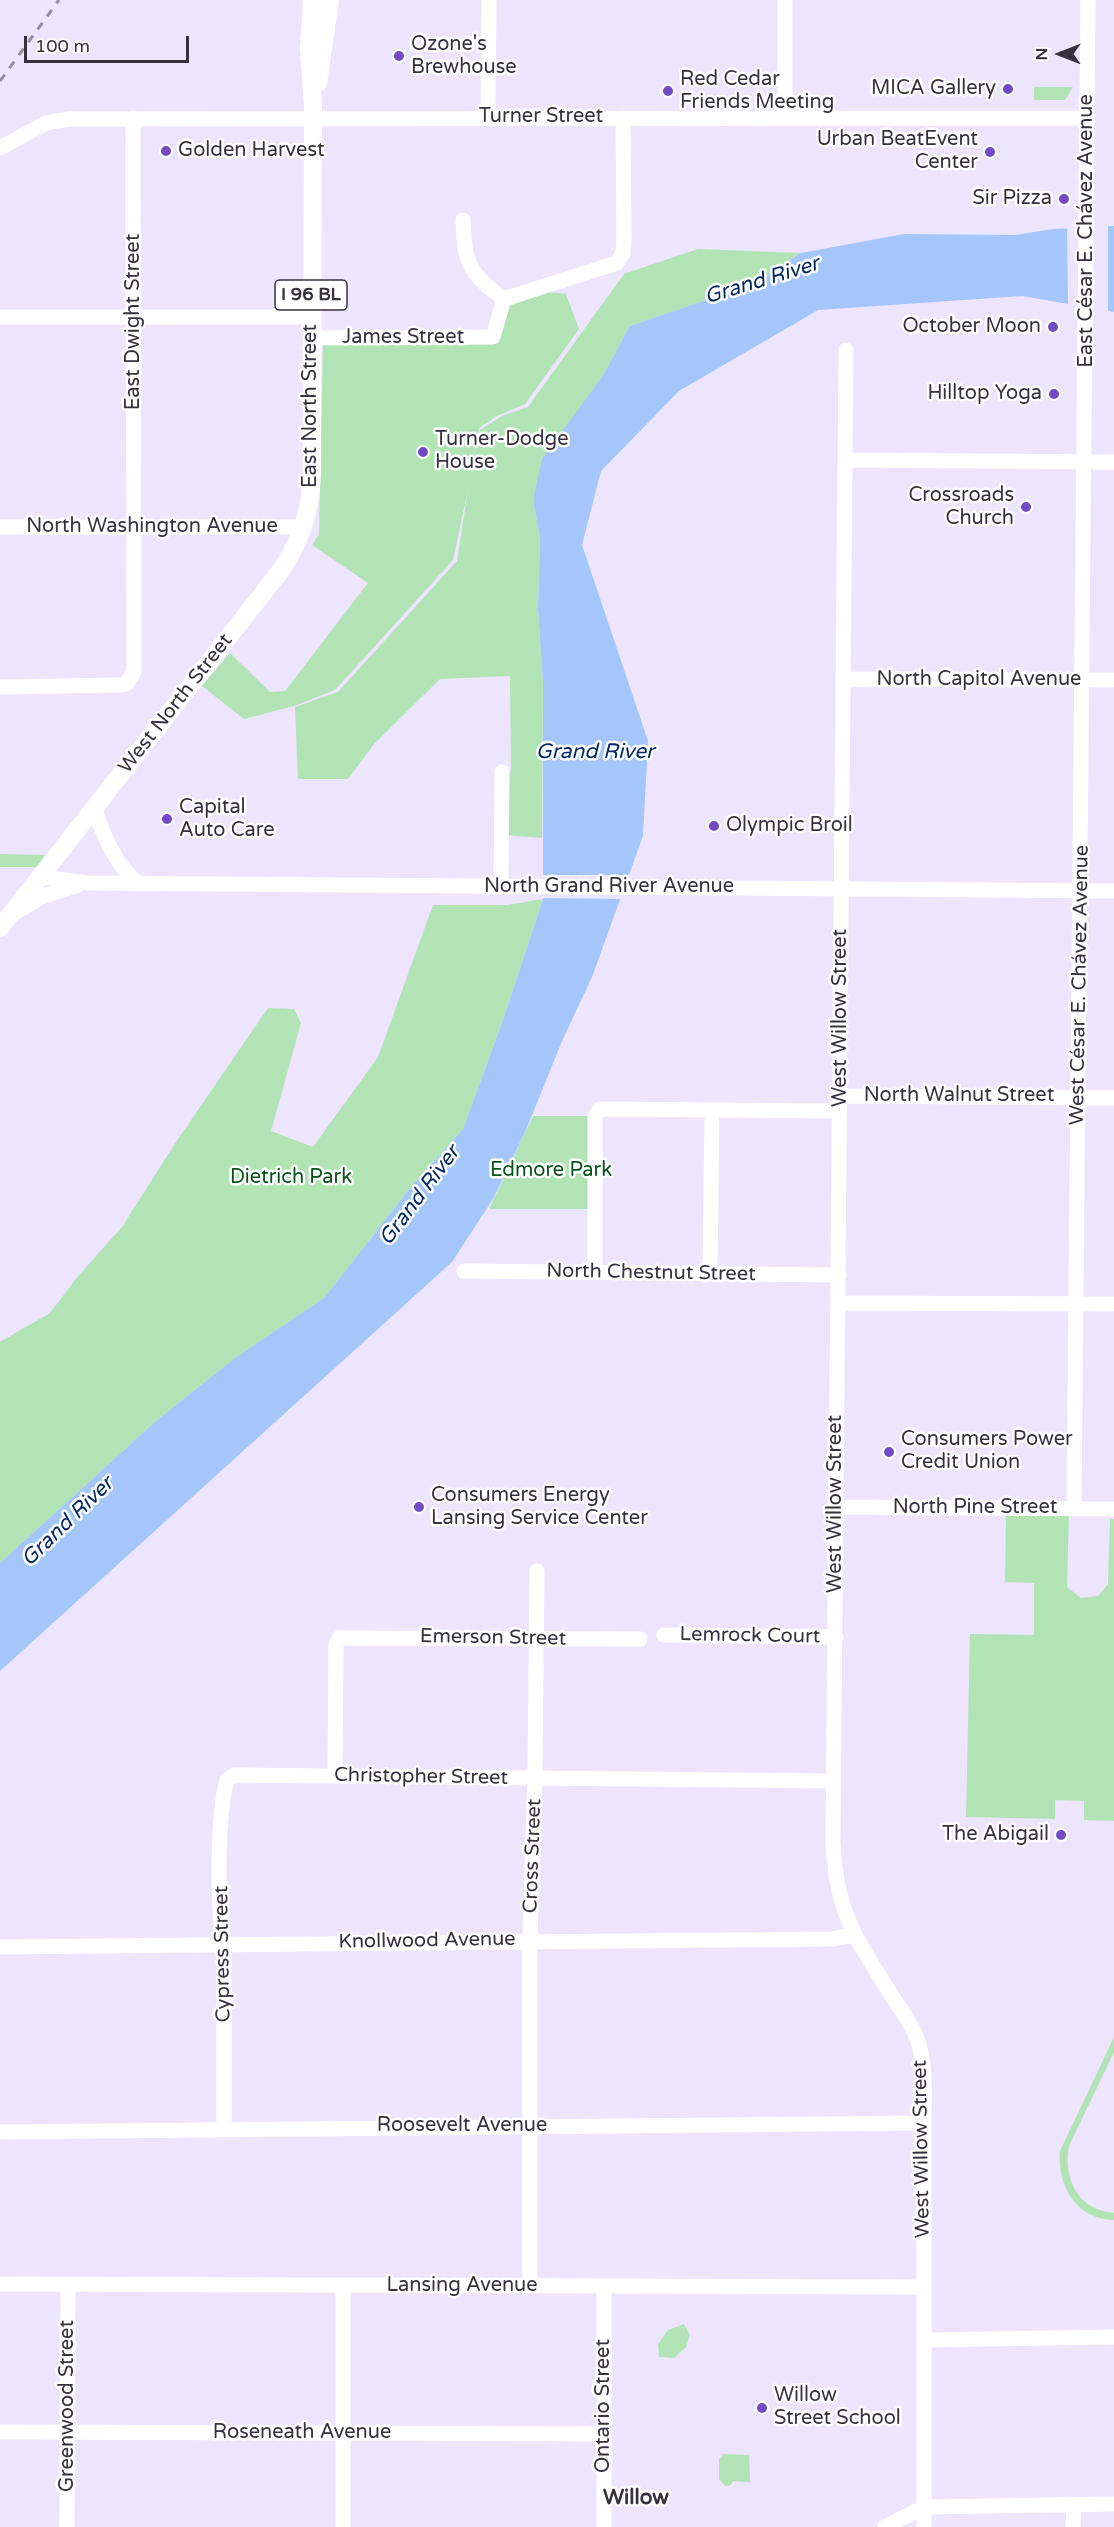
<!DOCTYPE html>
<html>
<head>
<meta charset="utf-8">
<style>
	body { margin:0 }
	#map { position:relative; width:1114px; height:2527px; overflow:hidden; background:#ede4fd; font-family:"Varela Round",sans-serif }
	canvas { display:block }
	.north { position:absolute; left:1030px; top:24px; width:60px; height:60px; -webkit-text-stroke:4px #fff; paint-order:stroke; rotate:270deg; font-size:16px; font-weight:700; line-height:24px; text-align:center; color:#36313d }
	.north::after { content:''; display:block; margin:auto; width:21px; height:27px; background:#36313d; clip-path:polygon(50% 0,100% 100%,50% 72%,0 100%) }
	.scale { position:absolute; left:24px; top:36px; width:165px; height:27px; box-sizing:border-box; border:3px solid #36313d; border-top:0; padding-left:8px; font-size:18px; line-height:21px; white-space:nowrap; color:#36313d; -webkit-text-stroke:4px #fff; paint-order:stroke }
</style>
</head>
<body>
<div id="map">
<canvas width="1114" height="2527"></canvas>
<div class="north">N</div>
<div class="scale">100 m</div>
</div>
<script>
const c = document.querySelector('canvas').getContext('2d');
c.lineJoin = 'round';
function fillPath(path, color) { c.fillStyle = color; c.fill(path, 'evenodd'); }
function trace(path, color, width, dash) { c.strokeStyle = color; c.lineWidth = width; c.lineCap = dash ? 'butt' : 'round'; c.setLineDash(dash || []); c.stroke(path); }
function label(font, color, halo, rows, align = 'center') {
  c.font = font + ' "Varela Round",sans-serif'; c.lineWidth = 5; c.setLineDash([]); c.textBaseline = 'middle'; c.strokeStyle = halo; c.fillStyle = color; for (const [text, x, y, turn = 0] of rows) {
    c.save(); c.translate(x, y); c.rotate((+turn || 0) * Math.PI / 180); c.textAlign = isNaN(turn) ? turn : align; if (halo) c.strokeText(text, 0, 0); c.fillText(text, 0, 0); c.restore();
  }
}
fillPath(new Path2D(`
	M1034,87H1073L1065,100H1034Z
	M698,249L801,253L756,283L630,326L602,377L570,424L533,500L540,538L538,608L543,683L542,838L505,835L507,780L511,770L510,676L440,679L374,744L348,779H298L295,707L338,692L457,561L468,490L453,560L335,690L294,706L244,719L202,686L230,653L270,692L285,691L368,583L312,545L319,535L323,344L498,343L509,306L547,292L566,294L579,329L525,404L497,416L479,428L473,461L480,430L502,416L528,407L624,274Z
	M0,854L45,855L37,867H0Z
	M543,899L503,1020L463,1129L411,1187L324,1298L235,1358L156,1421L0,1563V1342L50,1313L79,1275L122,1227L176,1142L268,1008L294,1009L301,1023L271,1131L313,1147L378,1057L433,905H508Z
	M533,1116H591L590,1209H489Z
	M1006,1511L1069,1512L1067,1587L1081,1598L1098,1596L1108,1584L1110,1519H1114V1821L1084,1820V1801L1055,1800V1819L966,1817L970,1634L1034,1635V1583L1005,1582Z
	M1114,2037V2052L1069,2146C1063,2179 1078,2210 1114,2213V2220C1076,2219 1057,2186 1060,2151Z
	M684,2324L690,2335L686,2347L674,2358L659,2357L658,2344L668,2330Z
	M723,2454L749,2455L750,2482L733,2481L731,2485L726,2486L719,2480V2459Z`), '#b1e3b4');
fillPath(new Path2D(`
	M1114,226V312L1022,296L818,310L679,391L601,471L582,545L648,741L643,836L592,977L562,1041L526,1130L493,1199L452,1262L0,1671V1563L156,1421L235,1358L324,1298L411,1187L463,1129L503,1020L543,899V683L538,608L540,538L533,500L542,459L602,377L630,326L756,283L801,253L904,234L1015,235L1053,229Z`), '#a4c6fb');
fillPath(new Path2D(`
	M1108,223V315L1068,307L1067,225Z
	M540,875H632L624,899L540,898Z`), '#ede4fd');
trace(new Path2D(`
	M488,117L489,0
	M785,118V0
	M0,148L46,123L69,119L1088,118
	M463,220C465,265 468,272 504,299
	M0,317H312
	M312,338L493,337L504,299L617,263L623,253L624,239L623,118
	M846,350L833,1841C836,1912 854,1935 890,1993C899,2007 910,2021 916,2036C927,2063 924,2095 924,2123V2527
	M845,460L1114,462
	M0,527H305
	M843,679L1114,680
	M0,687L119,685L126,684L134,672L133,118
	M95,808C103,837 115,863 137,883
	M42,877L87,883L1114,891
	M501,886L502,772
	M13,914L41,897L78,885
	M840,1096L1114,1098
	M464,1271L839,1275
	M595,1272V1116L600,1109L840,1111
	M710,1274L712,1110
	M838,1303L1114,1304
	M836,1507L1114,1509
	M1074,1509L1088,0
	M664,1635L836,1637
	M335,1776L336,1644L339,1638L640,1639
	M0,1947L832,1939L854,1935
	M224,2128V1945C217,1908 217,1815 227,1780L234,1775L833,1781
	M0,2132L924,2123
	M0,2284L924,2287
	M530,2286V1940L535,1769L537,1571
	M924,2340L1114,2337
	M0,2432L604,2434
	M67,2527L68,2285
	M343,2527V2286
	M604,2527V2286
	M885,2527L924,2507L1114,2504
	M1073,2527L1074,2505`), '#fff', 15);
trace(new Path2D(`
	M318,83L330,0
	M0,928L282,569C302,537 311,510 312,472L313,105L309,49L312,0`), '#fff', 18);
trace(new Path2D(`
	M0,81L59,0`), '#958ea1', 3, [8, 8]);
for (const [x, y, r, color] of [
	[399,56,6,"#724bc4"],
	[1008,89,6,"#724bc4"],
	[668,91,6,"#724bc4"],
	[166,151,6,"#724bc4"],
	[990,152,6,"#724bc4"],
	[1064,199,6,"#724bc4"],
	[1053,327,6,"#724bc4"],
	[1054,394,6,"#724bc4"],
	[423,452,6,"#724bc4"],
	[1026,507,6,"#724bc4"],
	[167,819,6,"#724bc4"],
	[714,826,6,"#724bc4"],
	[889,1452,6,"#724bc4"],
	[419,1507,6,"#724bc4"],
	[1061,1835,6,"#724bc4"],
	[762,2408,6,"#724bc4"]
]) { const dot = new Path2D(); dot.arc(x, y, r, 0, 2 * Math.PI); c.fillStyle = color; c.fill(dot); trace(dot, '#fff', 2); }
for (const [x, y, w] of [
	[311,295,72]
]) { const box = new Path2D(); box.roundRect(x - w / 2, y - 15, w, 30, 4.5); c.fillStyle = '#fff'; c.fill(box); trace(box, '#36313d', 1.5); }
label('bold 18px', '#36313d', null, [
	["I 96 BL",311,295]
]);
label('20px', '#36313d', '#fff', [
	["Ozone's",411,45],
	["Brewhouse",411,68],
	["Red Cedar",680,80],
	["Friends Meeting",680,103],
	["MICA Gallery",996,89,"right"],
	["Urban BeatEvent",978,140,"right"],
	["Center",978,163,"right"],
	["Golden Harvest",178,151],
	["Sir Pizza",1052,199,"right"],
	["October Moon",1041,327,"right"],
	["Hilltop Yoga",1042,394,"right"],
	["Turner-Dodge",435,440],
	["House",435,463],
	["Crossroads",1014,496,"right"],
	["Church",1014,519,"right"],
	["Capital",179,808],
	["Auto Care",179,831],
	["Olympic Broil",726,826],
	["Consumers Power",901,1440],
	["Credit Union",901,1463],
	["Consumers Energy",431,1496],
	["Lansing Service Center",431,1519],
	["The Abigail",1049,1835,"right"],
	["Willow",774,2396],
	["Street School",774,2419]
], 'left');
label('20px', '#36313d', '#fff', [
	["Turner Street",541,117],
	["East César E. Chávez Avenue",1087,231,-90],
	["East Dwight Street",134,322,-90],
	["James Street",403,338],
	["East North Street",311,406,-90],
	["North Washington Avenue",152,527],
	["North Capitol Avenue",979,680],
	["West North Street",176,704,-52],
	["North Grand River Avenue",609,887],
	["West César E. Chávez Avenue",1080,985,-89],
	["West Willow Street",841,1018,-90],
	["North Walnut Street",959,1096],
	["North Chestnut Street",651,1273,1],
	["West Willow Street",836,1504,-90],
	["North Pine Street",975,1508],
	["Lemrock Court",750,1636,1],
	["Emerson Street",493,1638,1],
	["Christopher Street",421,1777,1],
	["Cross Street",533,1856,-88],
	["Knollwood Avenue",427,1941,-1],
	["Cypress Street",223,1954,-91],
	["Roosevelt Avenue",462,2126],
	["West Willow Street",922,2149,-91],
	["Lansing Avenue",462,2286],
	["Greenwood Street",68,2406,-90],
	["Ontario Street",604,2406,-90],
	["Roseneath Avenue",302,2433]
]);
label('20px', '#06531a', '#fff', [
	["Edmore Park",551,1171],
	["Dietrich Park",291,1178]
]);
label('italic 21px', '#002863', '#fff', [
	["Grand River",762,281,-17],
	["Grand River",595,752],
	["Grand River",420,1196,-53],
	["Grand River",68,1522,-44]
]);
label('bold 21px', '#36313d', '#fff', [
	["Willow",636,2498]
]);
</script>
</body>
</html>
